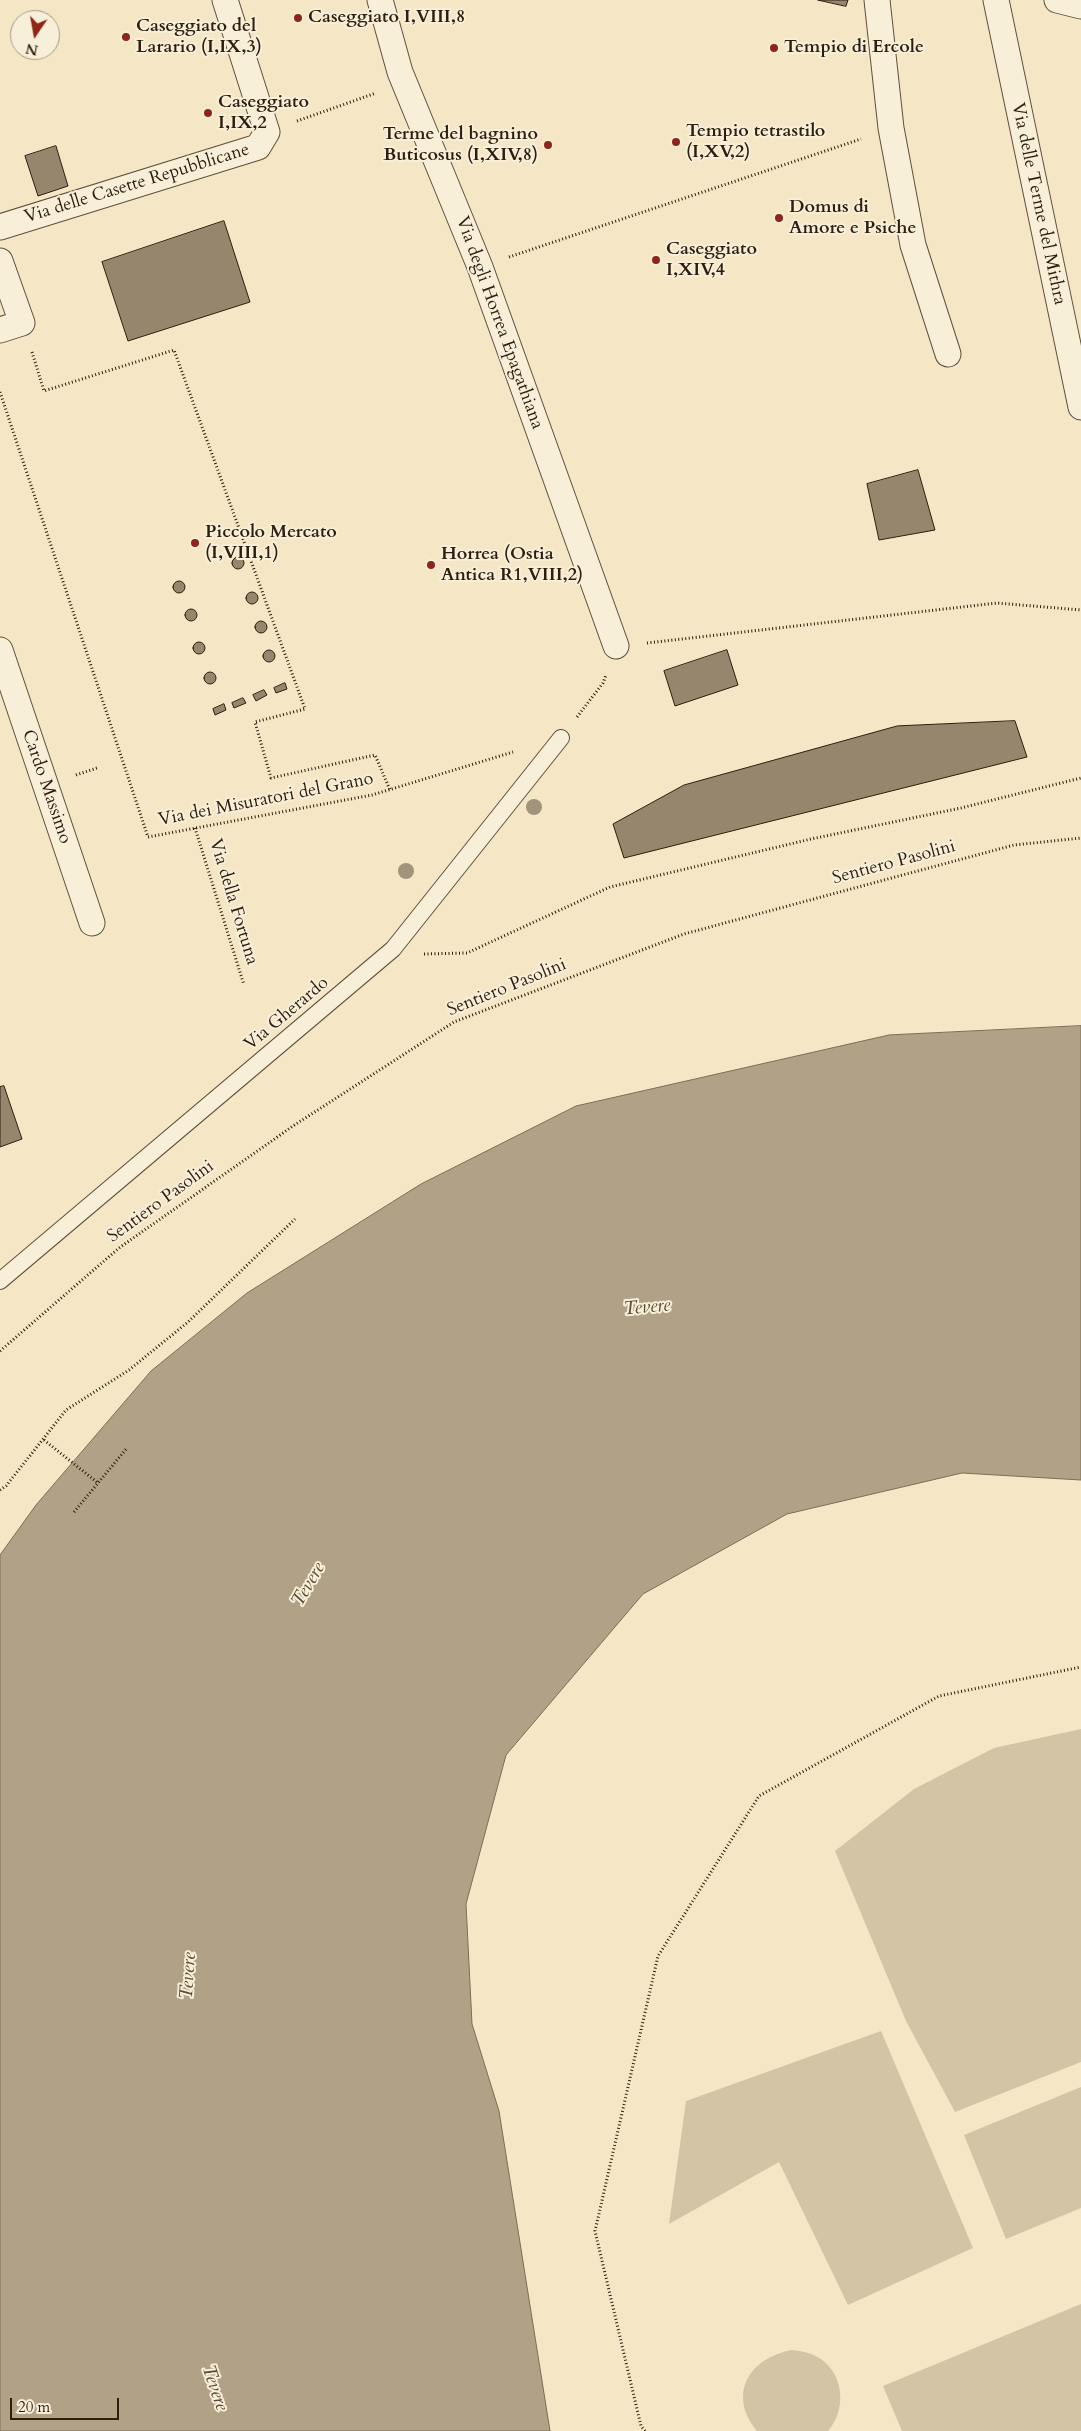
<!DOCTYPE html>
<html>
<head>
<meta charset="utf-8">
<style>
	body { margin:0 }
	#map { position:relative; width:1081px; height:2431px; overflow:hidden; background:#f5e6c5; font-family:Cardo,serif }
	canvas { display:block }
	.north { position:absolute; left:10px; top:10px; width:50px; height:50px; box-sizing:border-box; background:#f8efd9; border:1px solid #a79b88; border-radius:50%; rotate:192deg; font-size:14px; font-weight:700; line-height:20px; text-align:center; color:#2d1e0e }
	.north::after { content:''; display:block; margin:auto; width:18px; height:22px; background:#8f2418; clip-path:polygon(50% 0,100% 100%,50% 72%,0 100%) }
	.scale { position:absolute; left:10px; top:2398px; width:109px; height:22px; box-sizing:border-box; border:2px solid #2d1e0e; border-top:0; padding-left:6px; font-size:15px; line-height:18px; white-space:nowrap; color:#2d1e0e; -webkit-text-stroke:4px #f8efd9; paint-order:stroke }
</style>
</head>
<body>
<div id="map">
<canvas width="1081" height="2431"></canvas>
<div class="north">N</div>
<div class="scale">20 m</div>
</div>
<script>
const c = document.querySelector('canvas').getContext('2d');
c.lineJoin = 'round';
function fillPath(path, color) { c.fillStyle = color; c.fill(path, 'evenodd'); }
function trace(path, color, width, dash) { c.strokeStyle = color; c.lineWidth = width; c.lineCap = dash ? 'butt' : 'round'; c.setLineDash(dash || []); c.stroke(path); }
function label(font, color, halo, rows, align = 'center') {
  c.font = font + ' Cardo,serif'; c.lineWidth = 4; c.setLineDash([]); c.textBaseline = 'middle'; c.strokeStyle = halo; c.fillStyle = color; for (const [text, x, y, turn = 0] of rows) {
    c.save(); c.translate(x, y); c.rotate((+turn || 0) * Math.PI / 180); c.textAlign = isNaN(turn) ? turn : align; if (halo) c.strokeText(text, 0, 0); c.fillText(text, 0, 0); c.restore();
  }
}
fillPath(new Path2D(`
	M1081,1729V2062L955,2112L906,2021L835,1851L914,1789L994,1748Z
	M881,2031L973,2248L848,2305L779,2162L669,2224L686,2101Z
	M1081,2087V2208L1006,2239L964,2135Z
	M1081,2304V2431H902L883,2386Z
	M792,2350C802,2351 812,2353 821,2359C845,2376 846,2411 828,2431H757C727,2394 749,2358 792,2350Z`), '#d3c4a6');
const water = new Path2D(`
	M1081,1026V1480L962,1473L787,1514L643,1594L506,1755L466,1904L472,2024L499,2111L550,2431H0V1555L36,1505L151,1371L247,1293L421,1184L576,1106L889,1035Z`);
fillPath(water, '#b1a287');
trace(water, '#7c6d57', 1);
const building = new Path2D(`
	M818,0H848L846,6Z
	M56,146L68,186L38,196L25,156Z
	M224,221L250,302L128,341L102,262Z
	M918,470L935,530L879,540L867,484Z
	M232 563a6 6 0 1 1 12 0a6 6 0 1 1-12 0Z
	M173 587a6 6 0 1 1 12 0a6 6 0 1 1-12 0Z
	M246 598a6 6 0 1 1 12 0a6 6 0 1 1-12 0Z
	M185 615a6 6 0 1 1 12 0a6 6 0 1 1-12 0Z
	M255 627a6 6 0 1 1 12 0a6 6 0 1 1-12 0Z
	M193 648a6 6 0 1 1 12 0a6 6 0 1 1-12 0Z
	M727,650L738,685L675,706L664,671Z
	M263 656a6 6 0 1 1 12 0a6 6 0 1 1-12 0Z
	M204 678a6 6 0 1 1 12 0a6 6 0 1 1-12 0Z
	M285,683L287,689L276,693L274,688Z
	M264,690L267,695L256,701L253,695Z
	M243,698L246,703L234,708L232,703Z
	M224,704L226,710L215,715L213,709Z
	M1015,721L1027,757L624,858L613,824L684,785L897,726Z
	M4,1086L22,1139L0,1147V1087Z`);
fillPath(building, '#95866d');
trace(building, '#2d1e0e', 1);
const service = new Path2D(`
	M0,1281L393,949L561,738`);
const pedestrian = new Path2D(`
	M380,0L400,72L480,267L616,646
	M877,0L891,128L913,245L948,354
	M996,0L1081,407
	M1057,0L1081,6
	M0,227L258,147L267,132L225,0
	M0,261L22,323L0,330
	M0,650L92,923`);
trace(service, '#5f503c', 18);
trace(pedestrian, '#5f503c', 27);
trace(new Path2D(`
	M297,121L376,93
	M509,257L861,139
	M32,352L44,391L174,350L305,709L255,722L271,778L375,755L390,790
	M0,392L148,837L372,795L513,752
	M647,643L997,603L1081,610
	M577,717L603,683L606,675
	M76,775L97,768
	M195,828L244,985
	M424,954L467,953L610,887L811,839L961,808L1081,778
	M0,1351L119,1248L293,1126L454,1022L684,934L1014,845L1081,838
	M44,1440L98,1483
	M0,1490L6,1486L66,1410L129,1370L188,1322L295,1219
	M74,1512L127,1448
	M645,2431L641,2426L595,2231L658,1956L759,1796L939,1696L1081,1667`), '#2d1e0e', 3, [1, 2.5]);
trace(service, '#f8efd9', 16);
trace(pedestrian, '#f8efd9', 25);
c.fillStyle = '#a2947a';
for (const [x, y] of [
	[534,807],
	[406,871]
]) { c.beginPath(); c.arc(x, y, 8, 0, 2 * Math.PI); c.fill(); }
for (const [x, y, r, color] of [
	[298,18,5,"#8f2418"],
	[126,37,5,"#8f2418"],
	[774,48,5,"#8f2418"],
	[208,113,5,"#8f2418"],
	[676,142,5,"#8f2418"],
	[548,145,5,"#8f2418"],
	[779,218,5,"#8f2418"],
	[656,260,5,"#8f2418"],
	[195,543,5,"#8f2418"],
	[431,565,5,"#8f2418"]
]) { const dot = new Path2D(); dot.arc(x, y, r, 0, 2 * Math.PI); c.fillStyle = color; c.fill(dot); trace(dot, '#f8efd9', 2); }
label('bold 18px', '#2d1e0e', '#f8efd9', [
	["Caseggiato I,VIII,8",308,18],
	["Caseggiato del",136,27],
	["Larario (I,IX,3)",136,48],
	["Tempio di Ercole",784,48],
	["Caseggiato",218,103],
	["I,IX,2",218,124],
	["Tempio tetrastilo",686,132],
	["(I,XV,2)",686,153],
	["Terme del bagnino",538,135,"right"],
	["Buticosus (I,XIV,8)",538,156,"right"],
	["Domus di",789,208],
	["Amore e Psiche",789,229],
	["Caseggiato",666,250],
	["I,XIV,4",666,271],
	["Piccolo Mercato",205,533],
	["(I,VIII,1)",205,554],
	["Horrea (Ostia",441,555],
	["Antica R1,VIII,2)",441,576]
], 'left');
label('18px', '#2d1e0e', '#f8efd9', [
	["Via delle Casette Repubblicane",137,184,-17],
	["Via delle Terme del Mithra",1038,204,78],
	["Via degli Horrea Epagathiana",499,323,70],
	["Cardo Massimo",46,787,71],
	["Via dei Misuratori del Grano",266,800,-11],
	["Sentiero Pasolini",894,863,-15],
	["Via della Fortuna",233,902,73],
	["Sentiero Pasolini",507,988,-22],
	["Via Gherardo",287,1014,-40],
	["Sentiero Pasolini",161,1202,-36]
]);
label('italic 19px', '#5b4c38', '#f8efd9', [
	["Tevere",647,1308,-5],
	["Tevere",309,1585,-60],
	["Tevere",189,1976,-86],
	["Tevere",214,2388,71]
]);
</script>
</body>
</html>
